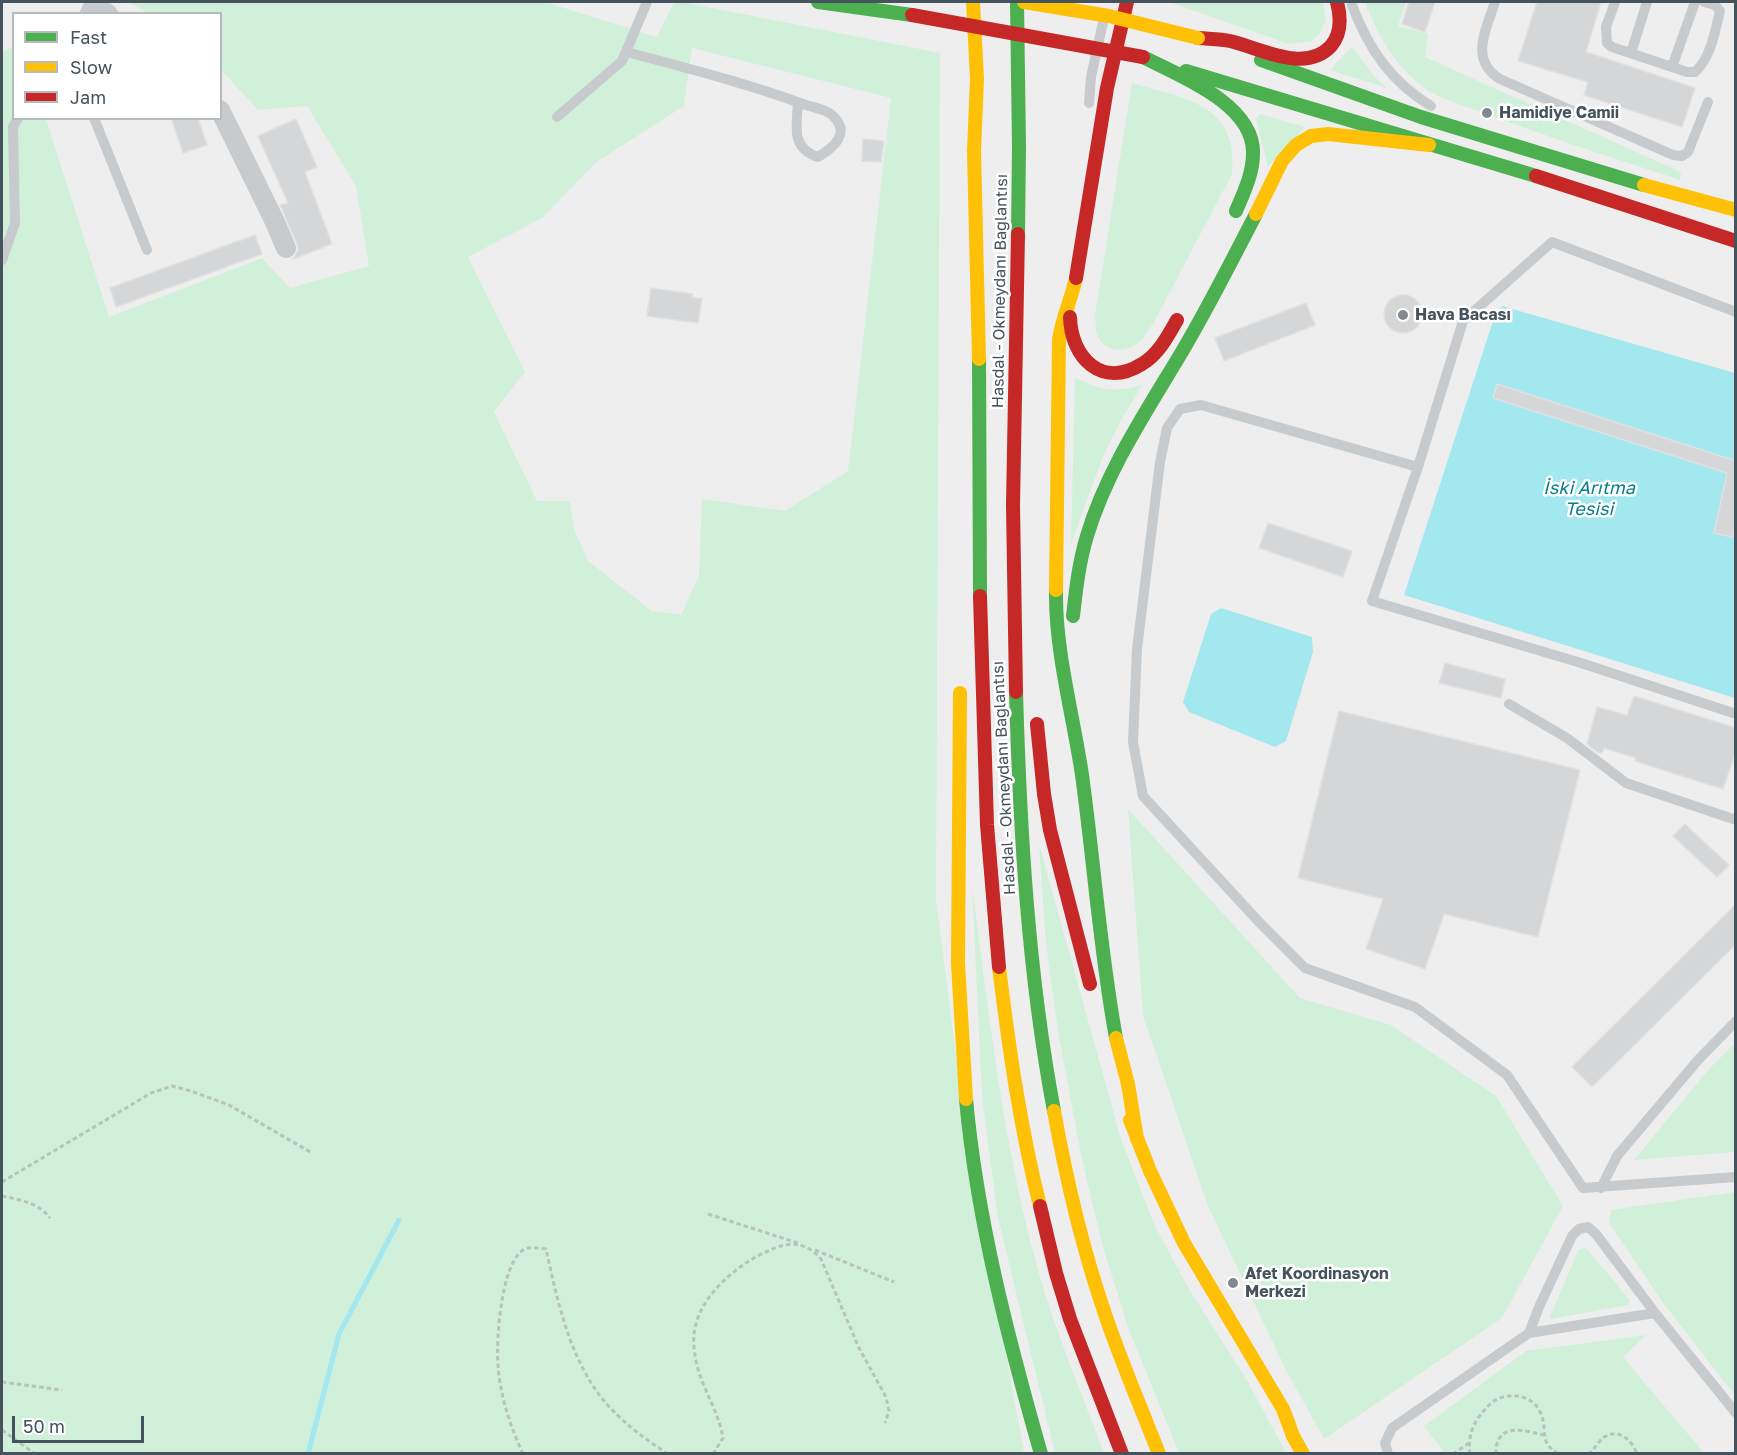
<!DOCTYPE html>
<html>
<head>
<meta charset="utf-8">
<style>
	body { margin:0 }
	#map { position:relative; width:1737px; height:1455px; overflow:hidden; background:#efeeee; font-family:"Golos Text",sans-serif }
	canvas { display:block }
	.frame { position:absolute; inset:0; border:3px solid #45535c; pointer-events:none }
	.legend { position:absolute; left:12px; top:12px; width:210px; height:108px; box-sizing:border-box; background:#fff; border:2px solid #b5babe; margin:0; padding:8px 10px; list-style:none; font-size:18px; color:#45535c }
	.legend li { display:flex; align-items:center; gap:12px; height:30px }
	.legend b { width:30px; border:2px solid #b5babe }
	.scale { position:absolute; left:12px; top:1416px; width:132px; height:27px; box-sizing:border-box; border:3px solid #45535c; border-top:0; padding-left:8px; font-size:18px; line-height:21px; white-space:nowrap; color:#45535c; -webkit-text-stroke:4px #fff; paint-order:stroke }
</style>
</head>
<body>
<div id="map">
<canvas width="1737" height="1455"></canvas>
<div class="frame"></div>
<ul class="legend">
<li><b style="height:8px;background:#4caf50"></b>Fast</li>
<li><b style="height:8px;background:#ffc107"></b>Slow</li>
<li><b style="height:8px;background:#c62828"></b>Jam</li>
</ul>
<div class="scale">50 m</div>
</div>
<script>
const c = document.querySelector('canvas').getContext('2d');
c.lineJoin = 'round';
function fillPath(path, color) { c.fillStyle = color; c.fill(path, 'evenodd'); }
function trace(path, color, width, dash) { c.strokeStyle = color; c.lineWidth = width; c.lineCap = dash ? 'butt' : 'round'; c.setLineDash(dash || []); c.stroke(path); }
function label(font, color, halo, rows, align = 'center') {
  c.font = font + ' "Golos Text",sans-serif'; c.lineWidth = 5; c.setLineDash([]); c.textBaseline = 'middle'; c.strokeStyle = halo; c.fillStyle = color; for (const [text, x, y, turn = 0] of rows) {
    c.save(); c.translate(x, y); c.rotate((+turn || 0) * Math.PI / 180); c.textAlign = isNaN(turn) ? turn : align; if (halo) c.strokeText(text, 0, 0); c.fillText(text, 0, 0); c.restore();
  }
}
fillPath(new Path2D(`
	M128,2H545L657,37L674,2H682L940,53L936,899L965,1126L1024,1453H2V52L13,47L14,118L46,119L109,317L262,258L290,288L369,266L356,186L307,106L258,110L221,70L220,14L148,13ZM692,48L891,98L848,471L785,511L702,499L699,575L681,615L652,611L588,561L574,529L570,501H537L494,412L525,372L468,257L542,218L598,161L684,106Z
	M1169,2H1323L1326,20L1319,34L1312,41L1289,44Z
	M1365,2H1406L1398,26L1428,34L1425,57L1681,172L1680,180C1613,158 1547,137 1481,112C1462,105 1436,98 1419,84C1393,62 1377,34 1365,2Z
	M1352,46L1373,75L1387,88L1330,70Z
	M1132,83C1186,99 1239,104 1232,174L1153,324C1148,330 1144,339 1138,343C1124,354 1104,352 1097,335C1095,329 1096,321 1095,315Z
	M1260,114L1305,127L1268,167L1256,119Z
	M1075,378C1104,390 1111,393 1142,385L1120,422L1102,459L1071,544Z
	M1128,809L1300,998L1391,1025L1496,1096L1563,1206L1502,1318L1324,1439L1287,1372L1208,1206L1143,1016Z
	M1039,844L1121,1139L1154,1224L1189,1289L1248,1382L1286,1453H1179L1129,1330L1102,1244L1081,1155L1059,1037L1046,944Z
	M972,886C988,1006 1001,1126 1031,1244C1049,1316 1078,1384 1104,1453H1055L998,1218L982,1097Z
	M1735,1043V1152L1634,1160L1709,1069Z
	M1735,1192H1736L1735,1394L1725,1383L1664,1304L1609,1223L1611,1210Z
	M1586,1248L1630,1300L1628,1305L1551,1319L1550,1316L1579,1249Z
	M1646,1335L1623,1357L1704,1453H1445L1424,1426L1526,1351Z`), '#d1f0da');
fillPath(new Path2D(`
	M1502,306L1735,373V698L1404,595L1493,321Z
	M1221,608L1312,637L1313,652L1286,741L1275,747L1189,712L1183,702L1211,614Z`), '#a3e7ef');
trace(new Path2D(`
	M308,1454L339,1334L399,1220`), '#a3e7ef', 5);
const building = new Path2D(`
	M1409,2H1435L1425,32L1402,24Z
	M1537,2H1601L1586,52L1695,88L1682,127L1584,95L1588,82L1518,61Z
	M171,118H198L207,145L183,153Z
	M296,119L317,167L305,172L332,244L293,259L298,250L297,244L280,205L288,203L258,136Z
	M863,139L884,141L881,162L862,161Z
	M255,235L262,254L116,307L110,288Z
	M651,288L693,294L692,297L702,299L698,323L647,316Z
	M1384 314a19 19 0 1 1 38 0a19 19 0 1 1-38 0Z
	M1306,303L1315,325L1224,361L1215,338Z
	M1497,384L1736,461V527L1732,537L1714,533L1727,473L1493,398Z
	M1268,523L1352,551L1343,577L1259,548Z
	M1445,663L1505,679L1501,698L1439,683Z
	M1634,696L1736,728V751L1723,789L1635,761L1636,758L1604,748L1602,753L1597,752L1587,744L1597,707L1627,715Z
	M1339,711L1580,770L1538,937L1444,914L1425,969L1366,949L1383,899L1298,878Z
	M1685,824L1729,865L1717,877L1673,836Z
	M1736,904V944L1592,1087L1572,1067Z`);
fillPath(building, '#d5d6d7');
trace(building, '#e0e0e1', 1.5);
trace(new Path2D(`
	M2,1182L151,1093L172,1086L191,1091L229,1105L312,1153
	M2,1196C20,1200 38,1202 50,1218
	M708,1214L801,1244
	M815,1250L894,1282
	M2,1382L62,1390
	M2,1430L35,1454
	M523,1454C510,1426 500,1395 498,1365C496,1339 501,1265 523,1250C530,1246 538,1248 546,1249C556,1294 566,1342 590,1381C608,1412 639,1435 668,1454
	M713,1454L723,1438C719,1413 705,1393 698,1369C695,1358 692,1341 695,1328C701,1295 738,1264 768,1251C789,1241 805,1241 821,1259L859,1348L886,1397L889,1411L885,1423
	M1453,1454L1469,1443
	M1470,1454C1468,1440 1471,1429 1478,1418C1483,1412 1487,1406 1494,1401C1510,1391 1534,1395 1541,1414C1548,1430 1538,1443 1559,1454
	M1496,1454C1495,1422 1524,1430 1543,1435
	M1588,1454C1596,1449 1598,1440 1606,1436C1620,1428 1633,1442 1637,1454`), '#b6c4be', 3, [4.5, 3]);
trace(new Path2D(`
	M1495,2C1486,30 1469,60 1500,79L1673,155L1682,156L1688,152L1708,102
	M1615,2L1606,27L1607,43L1612,47L1687,72H1695C1711,58 1715,31 1720,11L1715,5L1704,2
	M1352,5C1368,48 1391,82 1431,106
	M84,14L90,2
	M627,52C686,68 746,83 803,104C811,107 826,109 832,115C852,133 833,148 818,157C790,148 797,125 798,102
	M1631,53L1647,2
	M1672,67L1695,2
	M1089,103L1091,77L1104,18
	M557,117L622,61L647,2
	M94,118L147,250
	M2,260L15,223L13,127L18,118
	M1418,467L1463,321L1552,242L1736,312
	M1509,704L1567,738L1626,783L1736,820
	M1736,714L1578,662L1372,601L1418,467L1201,405L1180,409L1167,428L1160,462L1137,649L1133,742L1143,796L1259,922L1305,968L1415,1007L1507,1075L1583,1188L1736,1177
	M1601,1188L1617,1156L1698,1060L1736,1021
	M1529,1333L1655,1313
	M1388,1454L1385,1443L1392,1428L1529,1333L1539,1307L1572,1236L1579,1229L1588,1227L1596,1234L1655,1313L1736,1413`), '#c8cbce', 10);
trace(new Path2D(`
	M94,2L98,9L108,14
	M220,110L274,220L286,248`), '#c8cbce', 20);
trace(new Path2D(`
	M818,2L912,15
	M1017,2L1019,147L1018,234
	M1143,57C1180,76 1254,104 1253,153C1253,174 1244,192 1236,211
	M1261,60L1421,117L1644,185
	M1186,71L1536,176
	M979,359L980,596
	M1056,590C1055,651 1073,714 1082,775C1094,862 1100,951 1116,1038
	M1073,616C1076,589 1079,562 1087,536C1107,469 1148,409 1183,350C1209,306 1232,260 1256,214
	M1016,692C1020,832 1028,973 1054,1111
	M966,1099C977,1220 1008,1338 1041,1454`), '#4caf50', 14);
trace(new Path2D(`
	M973,2L977,79L974,151L979,359
	M1644,185L1736,210
	M1256,214L1282,161L1296,145L1311,136L1328,134L1429,145
	M1056,590L1059,340C1062,318 1071,300 1076,278
	M960,693L958,963L966,1099
	M999,967C1009,1048 1020,1127 1040,1206
	M1116,1038L1128,1084L1137,1139
	M1054,1111C1066,1178 1081,1243 1103,1308C1119,1357 1140,1405 1159,1454
	M1130,1120L1150,1171L1184,1243L1283,1409L1293,1436L1303,1454`), '#ffc107', 14);
trace(new Path2D(`
	M1198,38C1209,39 1220,39 1230,41C1260,48 1305,74 1331,46C1342,33 1341,17 1337,2
	M1536,176L1736,241
	M1076,278L1107,88L1127,2
	M1070,317C1071,358 1102,389 1142,364C1158,355 1168,336 1177,320
	M980,596L987,825L999,967
	M1016,692L1013,505L1018,234
	M1037,724L1044,794L1050,830L1090,984
	M1040,1206L1056,1273L1070,1319L1122,1454`), '#c62828', 14);
trace(new Path2D(`
	M1024,2L1109,16L1198,38`), '#ffc107', 14);
trace(new Path2D(`
	M912,15L1143,57`), '#c62828', 14);
for (const [x, y, r, color] of [
	[1487,113,6,"#80898f"],
	[1403,315,6,"#80898f"],
	[1233,1283,6,"#80898f"]
]) { const dot = new Path2D(); dot.arc(x, y, r, 0, 2 * Math.PI); c.fillStyle = color; c.fill(dot); trace(dot, '#fff', 2); }
label('bold 16px', '#45535c', '#fff', [
	["Hamidiye Camii",1499,113],
	["Hava Bacası",1415,315],
	["Afet Koordinasyon",1245,1274],
	["Merkezi",1245,1292]
], 'left');
label('16px', '#45535c', '#fff', [
	["Hasdal - Okmeydanı Bağlantısı",1000,291,-89],
	["Hasdal - Okmeydanı Bağlantısı",1004,778,-93]
]);
label('italic 18px', '#077f8f', '#fff', [
	["İski Arıtma",1589,488],
	["Tesisi",1589,509]
]);
</script>
</body>
</html>
